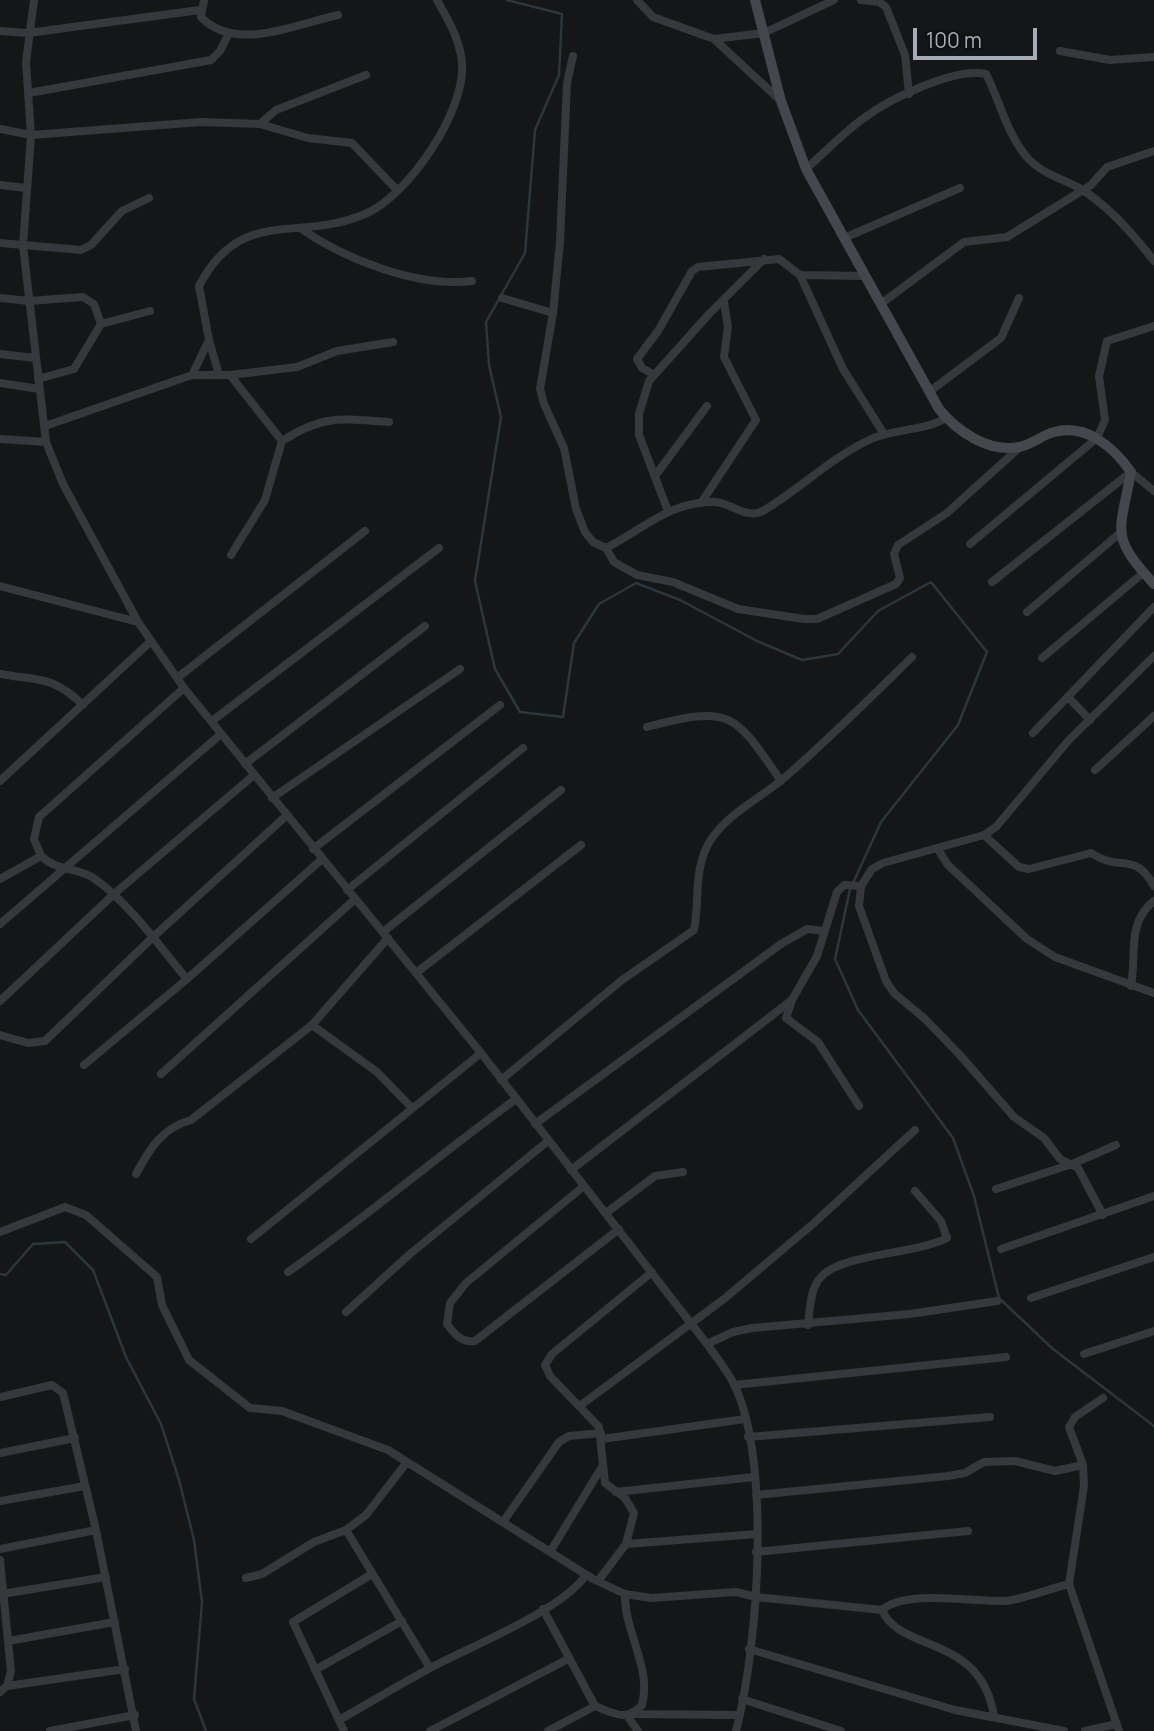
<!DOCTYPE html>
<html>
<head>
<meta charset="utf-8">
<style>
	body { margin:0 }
	#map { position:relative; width:1154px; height:1731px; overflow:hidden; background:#151618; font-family:Manrope,sans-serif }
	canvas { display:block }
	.scale { position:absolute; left:913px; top:28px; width:124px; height:32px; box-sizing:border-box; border:4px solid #a6adb9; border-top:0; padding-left:9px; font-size:21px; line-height:24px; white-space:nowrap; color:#a6adb9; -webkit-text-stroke:5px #101113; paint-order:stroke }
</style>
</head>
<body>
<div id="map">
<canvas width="1154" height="1731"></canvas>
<div class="scale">100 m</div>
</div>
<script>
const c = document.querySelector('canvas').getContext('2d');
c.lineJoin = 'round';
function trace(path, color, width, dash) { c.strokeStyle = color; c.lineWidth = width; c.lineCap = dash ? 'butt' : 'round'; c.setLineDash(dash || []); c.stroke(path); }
trace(new Path2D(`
	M507,0L562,14L559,75L535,130L525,253L486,322L489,365L501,417L475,581L495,669L520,712L563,717L574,643L599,604L636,583L680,600L757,641L802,660L838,654L878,611L931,582L987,652L958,725L881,822L853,883
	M850,889L835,959L858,1010L953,1138L974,1196L999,1298L1053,1349L1154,1426
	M0,1274L6,1275L33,1244L65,1242L93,1270L126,1357L161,1424L179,1480L194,1540L202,1602L194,1699L206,1731`), '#2b363d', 2.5);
trace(new Path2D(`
	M34,0L26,62L31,135L23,246L46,442L63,484L138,622L184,688L481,1053L707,1344C716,1357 727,1370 734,1384C772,1463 758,1647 736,1731
	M204,0L201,17C235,53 296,24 338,15
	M637,0L653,17L714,39L781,101
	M861,0L879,2L886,7L905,55L909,94
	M0,31L28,33L200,10
	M714,39L764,33L834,0
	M1060,51L1110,60L1154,57
	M29,93L211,60L220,51L229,33
	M260,124L276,110L366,75
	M0,129L31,135L201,122L260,124L308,138L352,143L397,190
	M806,169C825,152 843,133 864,118C889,99 955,67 986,74C1000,101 1006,132 1026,156C1041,174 1062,178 1081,189C1110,207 1134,235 1154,261
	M0,185L26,188
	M300,228C344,259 418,288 472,281
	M844,238L960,188
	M0,243L81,250L91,245L122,211L149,198
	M800,275L843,369L884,434
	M0,298L29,301L83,297L94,304L101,324
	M502,298L553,313L540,389L544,404L564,448L576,509L585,532L593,542L606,548C642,530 672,500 715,502C732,503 743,518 761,512C799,490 829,459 869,440C894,428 922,432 946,418
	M882,303L964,242L1007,237L1091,185L1107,167L1154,151
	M553,313L560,242L567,83L573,56
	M0,354L35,358
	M653,374L642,368L637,359L658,331L692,271L698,267L779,259L800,275L863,276
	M192,375L209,340
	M219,375L209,340L199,286C241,205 298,243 365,214C408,196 466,111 462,63C460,39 448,20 437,0
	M230,375L282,441
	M38,379L74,369L101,324L150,311
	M0,383L39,389
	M929,392L1001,338L1019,298
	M45,426L192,375H230L297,367L337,351L393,342
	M0,439L46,442
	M655,476L707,406
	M701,503L756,420L724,357L728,327L724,302
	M668,511L639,435V414L649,381L709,314L764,259
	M970,544L1097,438L1105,420L1099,376L1107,341L1154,326
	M606,548L614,562L637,575L673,582L738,609L804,619H817L896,584L900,578L894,554L898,545L947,513L1020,447
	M231,555L265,500L282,441C324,414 341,419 389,422
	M992,582L1131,472L1154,491
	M0,586L138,622
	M1027,612L1120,533
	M1042,658L1143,573
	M0,674C39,681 52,675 83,705
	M177,678L365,531
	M1068,697L1090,720
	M212,721L439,548
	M647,727C731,705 734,712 781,781
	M1033,733L1154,607
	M245,764L425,626
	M1095,770L1154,716
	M0,781L150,642
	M272,798L460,669
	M984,835L1019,867L1029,869L1091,853C1121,873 1134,850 1154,886
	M937,848L948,865L1027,939L1055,957L1154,993
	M313,849L500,705
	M41,856L34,839L39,817L184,688
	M0,879L41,856C58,872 78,867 95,879C131,905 159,946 187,979
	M347,890L523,748
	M0,924L221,734
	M383,932L561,790
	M416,973L581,845
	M1131,986C1137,955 1126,923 1154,901
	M0,1001L114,894L254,775
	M312,1025L377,1072L412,1108
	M0,1035L28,1043L45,1041L152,938L286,816
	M84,1065L187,979L321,860
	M161,1074L354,900
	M501,1080L622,980L694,930C700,900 693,869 710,841C727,814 759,799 783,779C828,740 870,698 912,657
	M859,1106L818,1042L786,1018L792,1000L817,956L837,892L844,885L861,886
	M535,1124L781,944L807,929L824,931
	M571,1170L792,1000
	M136,1174C150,1148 162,1128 191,1120L312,1025L388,938
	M584,1186L466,1283L450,1303L447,1324C454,1334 462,1343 475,1341L619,1229
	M996,1189L1072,1164L1116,1145
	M606,1213L655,1176L683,1172
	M1103,1215L1078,1168L1060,1159L1044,1138L1014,1117L959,1054L925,1019L894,993L886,981L859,906L861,886L872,869L883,863L984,835L996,827L1068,741L1154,656
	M0,1232L65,1207L86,1215L157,1277L162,1305L189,1360L250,1408L282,1411L388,1450L593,1579L625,1594L651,1598L736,1592L756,1597L882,1610C906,1589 974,1602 1005,1601C1021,1600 1052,1588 1069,1584
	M251,1239L481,1053
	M1001,1249L1154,1196
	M288,1272C366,1217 439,1155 516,1099
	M1031,1298L1154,1257
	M346,1312L410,1254L548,1141
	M808,1325C810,1310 810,1288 821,1277C840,1254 917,1254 947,1238L941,1221L915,1191
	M707,1344L733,1332L752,1328L910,1314L997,1301
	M1084,1354L1154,1331
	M734,1385L1006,1357
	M0,1397L52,1385L63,1393L96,1530L136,1731
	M1103,1398L1075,1417L1069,1427L1083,1465L1084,1486L1069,1584L1119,1731
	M581,1405L724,1299L814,1223L915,1130
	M748,1437L990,1417
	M602,1439L745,1419
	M0,1453L75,1438
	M616,1492L754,1477
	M756,1495L948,1476L965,1473L984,1462L1015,1461L1055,1471L1083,1465
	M0,1501L85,1486
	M503,1522L559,1442L569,1436L601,1433
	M346,1530L430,1668
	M626,1544L757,1534
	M0,1549L96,1530
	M550,1552L603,1465
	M756,1552L968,1531
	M0,1560L11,1671L7,1686L0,1692
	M246,1578L262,1574L314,1542L346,1530L366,1515L407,1462
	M598,1581L626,1544L634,1513L625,1498L605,1483L599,1427L550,1376L545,1365L552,1354L652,1272
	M2,1594L106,1577
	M543,1609L595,1706
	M882,1610C900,1653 982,1634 994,1717
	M8,1641L115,1622
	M749,1649L955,1710L1064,1731
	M315,1670L402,1621
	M7,1686L125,1669
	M742,1699L841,1731
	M634,1714L740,1715
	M628,1717L638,1731
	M339,1720C371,1702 402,1683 434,1666C474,1645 562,1610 586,1575
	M50,1731L135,1715
	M344,1731L293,1622L372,1574
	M430,1731L568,1659
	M548,1731L595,1706C615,1714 626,1722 642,1705C652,1667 624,1632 625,1594
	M1085,1731L1117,1724`), '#36383d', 8);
trace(new Path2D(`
	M755,0L781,101L806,169L939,409C957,431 988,453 1019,447C1031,445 1042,435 1054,432C1087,423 1114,448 1131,472C1120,533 1109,535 1154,584`), '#44474d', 10);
</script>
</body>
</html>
